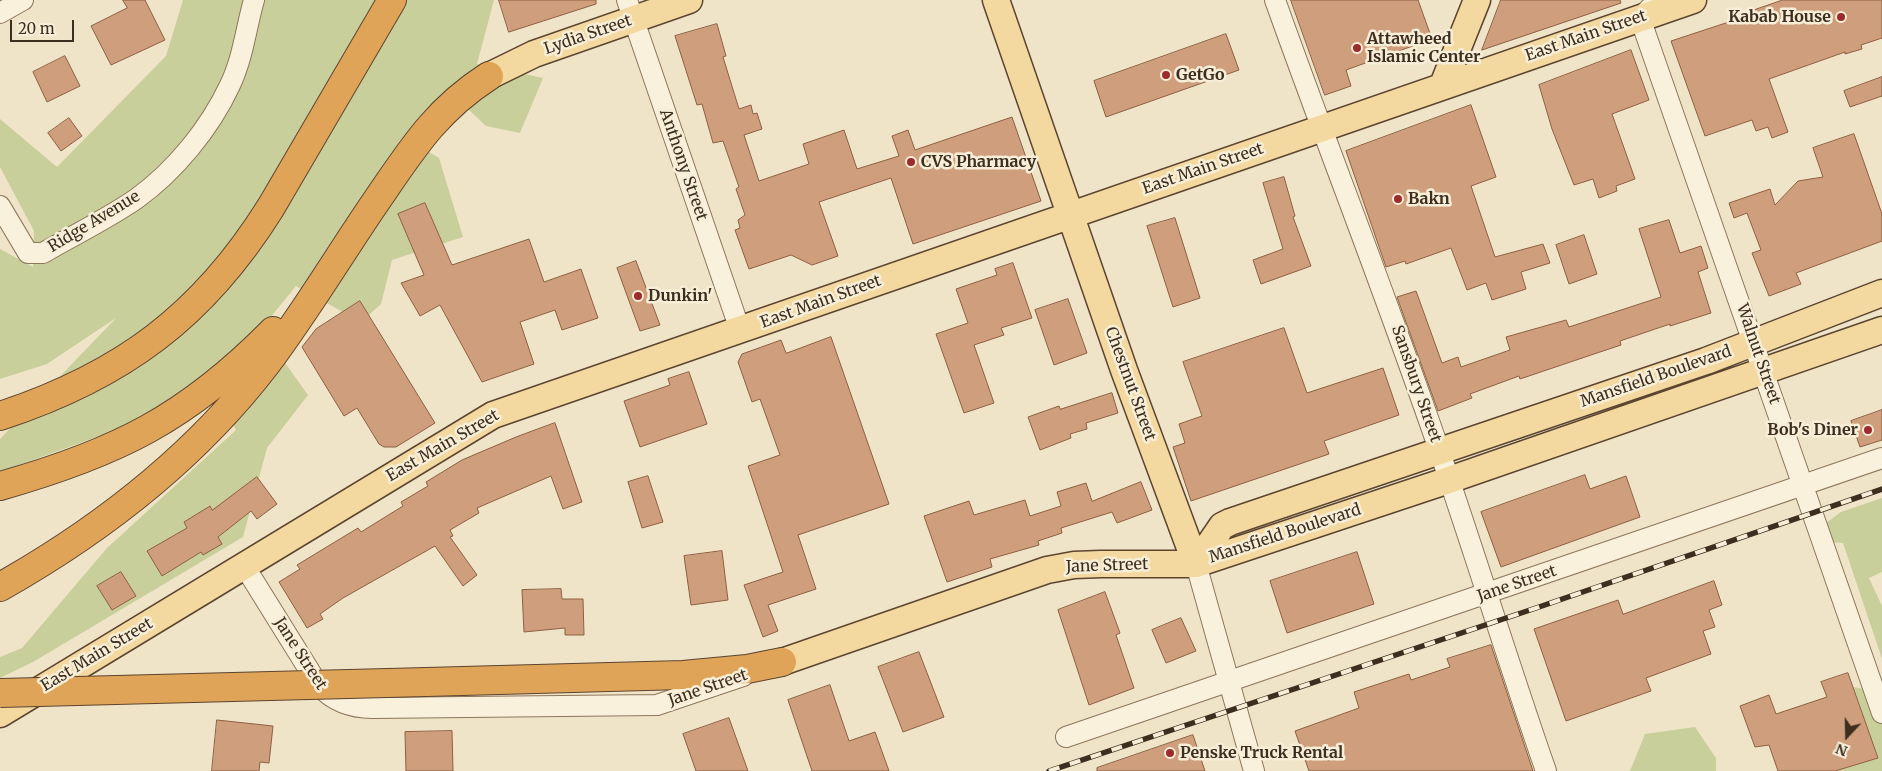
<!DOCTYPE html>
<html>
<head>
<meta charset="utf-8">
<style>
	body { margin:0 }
	#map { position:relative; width:1882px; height:771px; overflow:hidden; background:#f0e4c8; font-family:Merriweather,serif }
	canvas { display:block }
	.north { position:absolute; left:1822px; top:711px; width:50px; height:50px; -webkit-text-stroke:4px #f7eed8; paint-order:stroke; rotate:201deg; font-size:14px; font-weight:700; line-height:20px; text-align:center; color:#3d2e20 }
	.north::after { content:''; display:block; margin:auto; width:18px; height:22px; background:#3d2e20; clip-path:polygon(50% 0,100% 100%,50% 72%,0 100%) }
	.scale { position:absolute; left:10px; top:20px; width:64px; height:22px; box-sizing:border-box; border:2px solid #3d2e20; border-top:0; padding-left:6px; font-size:15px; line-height:18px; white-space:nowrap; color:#3d2e20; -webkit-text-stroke:4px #f7eed8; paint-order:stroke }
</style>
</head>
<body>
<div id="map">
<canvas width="1882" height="771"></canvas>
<div class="north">N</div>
<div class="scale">20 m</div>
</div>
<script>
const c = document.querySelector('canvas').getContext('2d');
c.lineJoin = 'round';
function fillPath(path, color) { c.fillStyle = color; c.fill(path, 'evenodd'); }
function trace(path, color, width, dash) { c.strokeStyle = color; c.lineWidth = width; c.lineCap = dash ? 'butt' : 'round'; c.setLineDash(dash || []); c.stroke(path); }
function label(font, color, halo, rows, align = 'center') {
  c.font = font + ' Merriweather,serif'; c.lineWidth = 5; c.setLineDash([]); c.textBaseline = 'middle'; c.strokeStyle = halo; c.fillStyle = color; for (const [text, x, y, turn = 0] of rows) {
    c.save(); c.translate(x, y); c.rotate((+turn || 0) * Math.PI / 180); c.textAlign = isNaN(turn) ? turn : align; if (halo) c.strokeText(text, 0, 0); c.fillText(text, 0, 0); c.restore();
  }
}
fillPath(new Path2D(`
	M183,0H494L477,64L543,78L520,133L486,126L467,108L406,138L439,158L463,237L392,260L381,304L361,322L296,286L261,329L308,395L267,448L243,537L33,662L0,678V657L22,648L107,548L236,430L215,394L0,472V439L116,318L47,364L0,379V249L33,267L34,231L0,167V119L57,167L166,56Z
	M1882,498V572L1869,578L1882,606V659L1843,543L1829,542L1822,526L1841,512Z
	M1853,687L1865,689L1882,714V771H1835L1878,758Z
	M1695,727L1716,758V771H1630L1645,734Z`), '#c9cf9b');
const building = new Path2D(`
	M123,0H145L165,40L111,65L91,26L127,8Z
	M499,0H596V4L509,32Z
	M1291,0H1418L1432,39L1346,70L1351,86L1325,95Z
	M1501,0H1620L1621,3L1482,50Z
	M1783,0H1882V38L1861,45L1862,49L1845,54V52L1769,79L1788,132L1772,138L1768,127L1756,131L1752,120L1705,136L1671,41L1750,15L1749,12Z
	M717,24L726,56L723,57L739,109L751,105L753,114L757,113L762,129L744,135L759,181L809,164L803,144L844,130L857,169L899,156L892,136L908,130L915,150L1012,117L1041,201L913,244L891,178L819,202L838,256L812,265L791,255L749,269L735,230L740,228L738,220L745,215L736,189L739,187L723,141L713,143L702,104L697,105L675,36Z
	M1226,34L1239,70L1106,117L1094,81Z
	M1631,50L1649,100L1612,114L1635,179L1616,186L1617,191L1599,198L1593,179L1574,185L1552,129L1539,85Z
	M65,56L80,86L47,102L33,72Z
	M1882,77V96L1850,107L1844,91Z
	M1471,105L1496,177L1471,186L1495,257L1543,244L1550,263L1521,272L1526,289L1492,300L1486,283L1467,290L1451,248L1406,264L1405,261L1386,267L1346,151Z
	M69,118L82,136L61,151L48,133Z
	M1854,134L1882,214V241L1796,273L1801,284L1769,296L1752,253L1761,250L1747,213L1734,218L1729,203L1770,189L1775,205L1798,181L1823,177L1813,148Z
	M1284,177L1295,216L1293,217L1311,266L1261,284L1253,260L1283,249L1263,183Z
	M425,203L452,265L529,239L544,282L581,269L598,318L562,330L555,310L520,322L534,364L482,382L440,305L420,316L401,283L424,275L398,214Z
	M1175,218L1200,298L1173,307L1147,226Z
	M1669,220L1680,253L1701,246L1708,268L1698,272L1711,313L1670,326V324L1620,341L1621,345L1594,354L1520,379L1519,376L1470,394L1472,398L1438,411L1397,297L1416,291L1442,363L1458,357L1461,367L1510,350L1506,337L1566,320L1569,327L1661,297L1639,229Z
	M1584,235L1597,274L1569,284L1556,245Z
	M636,261L660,325L640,331L617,268Z
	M1013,263L1032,318L1001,328L1004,335L974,345L994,403L964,413L936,334L968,323L956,289L997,275L995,269Z
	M1068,299L1087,353L1054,365L1035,310Z
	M360,301L435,423L396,447H384L379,444L357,408L344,416L302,347L316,329Z
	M1284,328L1307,393L1383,368L1399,415L1324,441L1329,454L1191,501L1173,447L1185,443L1179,424L1202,416L1183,362Z
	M831,337L889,504L798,535L816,589L768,605L778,631L763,637L744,585L783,572L748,466L780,455L760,399L752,402L738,362L742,354L781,340L786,353Z
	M689,372L707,424L640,447L624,401L670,385L668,379Z
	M1112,393L1118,413L1086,423L1087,429L1070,434L1071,438L1040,450L1028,417L1059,406L1060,409Z
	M1882,410V440L1860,447L1851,421Z
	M555,423L582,502L563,509L551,476L477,508L479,513L450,530L453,536L450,537L477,575L463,586L435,546L343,598L320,614L323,619L307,628L279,582L300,569L297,565L358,528L361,532L403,506L401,502L428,486L426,482L462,460L516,437Z
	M1585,475L1590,489L1626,476L1640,517L1501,567L1481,512Z
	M648,476L663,522L642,528L628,482Z
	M257,477L277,504L257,519L251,511L218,537L222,544L203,555L201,552L162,576L147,551L187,528L184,522L210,506L212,510Z
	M1141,482L1152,510L1117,523L1112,512L1061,528L1062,533L1038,541L1039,545L990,559L992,567L947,582L924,516L969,501L974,515L1025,500L1030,516L1061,506L1057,492L1086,483L1092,501Z
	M722,551L728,600L691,605L684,556Z
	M1357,552L1374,604L1287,633L1270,581Z
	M121,572L136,596L112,610L97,586Z
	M1714,581L1722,605L1709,610L1715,627L1703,631L1711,654L1646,678L1651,691L1566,721L1534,629L1618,600L1623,614Z
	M561,589L562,599H583L584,635H565V628L524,632L522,590Z
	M1105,592L1120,633L1116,635L1134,688L1089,705L1058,610Z
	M1181,618L1196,651L1166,663L1152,630Z
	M1491,645L1533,771H1309L1295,731L1359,708L1354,692L1409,674L1411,680L1450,667L1447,659Z
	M919,652L944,717L903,732L878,667Z
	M1848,673L1878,758L1835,771H1778L1769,745L1755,747L1740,706L1769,695L1776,714L1827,697L1821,682Z
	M830,685L849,741L875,732L889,771H812L788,700Z
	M729,718L748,771H696L683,734Z
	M217,720L273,726L269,763L260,762L259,771H212Z
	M452,731L453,771H406L405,732Z
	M1193,735L1205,771H1097V768Z`);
fillPath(building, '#cf9f7d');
trace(building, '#8d5f41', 1);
const minor = new Path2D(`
	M627,0L740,330
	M1275,0C1332,160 1395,318 1449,479C1482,576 1512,674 1546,771
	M1649,9L1640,18L1882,713
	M0,13L23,0
	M0,206L28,253H43C74,235 107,219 136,199C175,171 210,128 230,85C243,58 246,28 254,0
	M1196,564L1254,771
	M245,567L319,686C334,702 351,708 372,708L657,705L743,676
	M1066,737L1882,458`);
const major = new Path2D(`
	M996,0L1124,370L1196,564
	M489,76L534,54L689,0
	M1443,85L1477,0
	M1196,564L1222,526L1230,522L1706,361L1882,293
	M782,662L1047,570L1074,565L1101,564H1196L1449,480L1882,330
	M0,714L493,415L1693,0`);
const highway = new Path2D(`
	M0,416C122,376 203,316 271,207L392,0
	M0,486C117,453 187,418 273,331
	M0,587C101,530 196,456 267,363C306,311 340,254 377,200C412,149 436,110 489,76
	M426,682L683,675L747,669L782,662`);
trace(minor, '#8d765c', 22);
trace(major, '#5b4430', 29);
trace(highway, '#5b4430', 30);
trace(minor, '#faf1dc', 20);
trace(major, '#f3d9a0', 26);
trace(highway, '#e0a458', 28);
const rail = new Path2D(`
	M1049,771L1539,607L1882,489`);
trace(rail, '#3d2e20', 5.5);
trace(rail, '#f7eed8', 4, [11]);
const highwayBridge = new Path2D(`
	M0,693L426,682`);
trace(highwayBridge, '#5b4430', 30, []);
trace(highwayBridge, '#e0a458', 28);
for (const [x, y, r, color] of [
	[1841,17,5,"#9e2a2b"],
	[1357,48,5,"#9e2a2b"],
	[1166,75,5,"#9e2a2b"],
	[911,162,5,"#9e2a2b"],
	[1398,199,5,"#9e2a2b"],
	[638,296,5,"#9e2a2b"],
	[1868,430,5,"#9e2a2b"],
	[1170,753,5,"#9e2a2b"]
]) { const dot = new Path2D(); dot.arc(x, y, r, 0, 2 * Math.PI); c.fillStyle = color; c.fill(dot); trace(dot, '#f7eed8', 2); }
label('bold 16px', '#3d2e20', '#f7eed8', [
	["Kabab House",1831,17,"right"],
	["Attawheed",1367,39],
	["Islamic Center",1367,57],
	["GetGo",1176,75],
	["CVS Pharmacy",921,162],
	["Bakn",1408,199],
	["Dunkin'",648,296],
	["Bob's Diner",1858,430,"right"],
	["Penske Truck Rental",1180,753]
], 'left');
label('16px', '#3d2e20', '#f7eed8', [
	["Lydia Street",588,35,-19],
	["East Main Street",1586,36,-19],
	["Anthony Street",683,165,71],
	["East Main Street",1203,169,-19],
	["Ridge Avenue",94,222,-31],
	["East Main Street",821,302,-20],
	["Walnut Street",1758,354,71],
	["Mansfield Boulevard",1656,377,-19],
	["Chestnut Street",1130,384,70],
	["Sansbury Street",1416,384,71],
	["East Main Street",443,446,-30],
	["Mansfield Boulevard",1285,534,-18],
	["Jane Street",1107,566,-2],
	["Jane Street",1517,584,-19],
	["Jane Street",300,654,57],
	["East Main Street",97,655,-31],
	["Jane Street",708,688,-19]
]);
</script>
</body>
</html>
